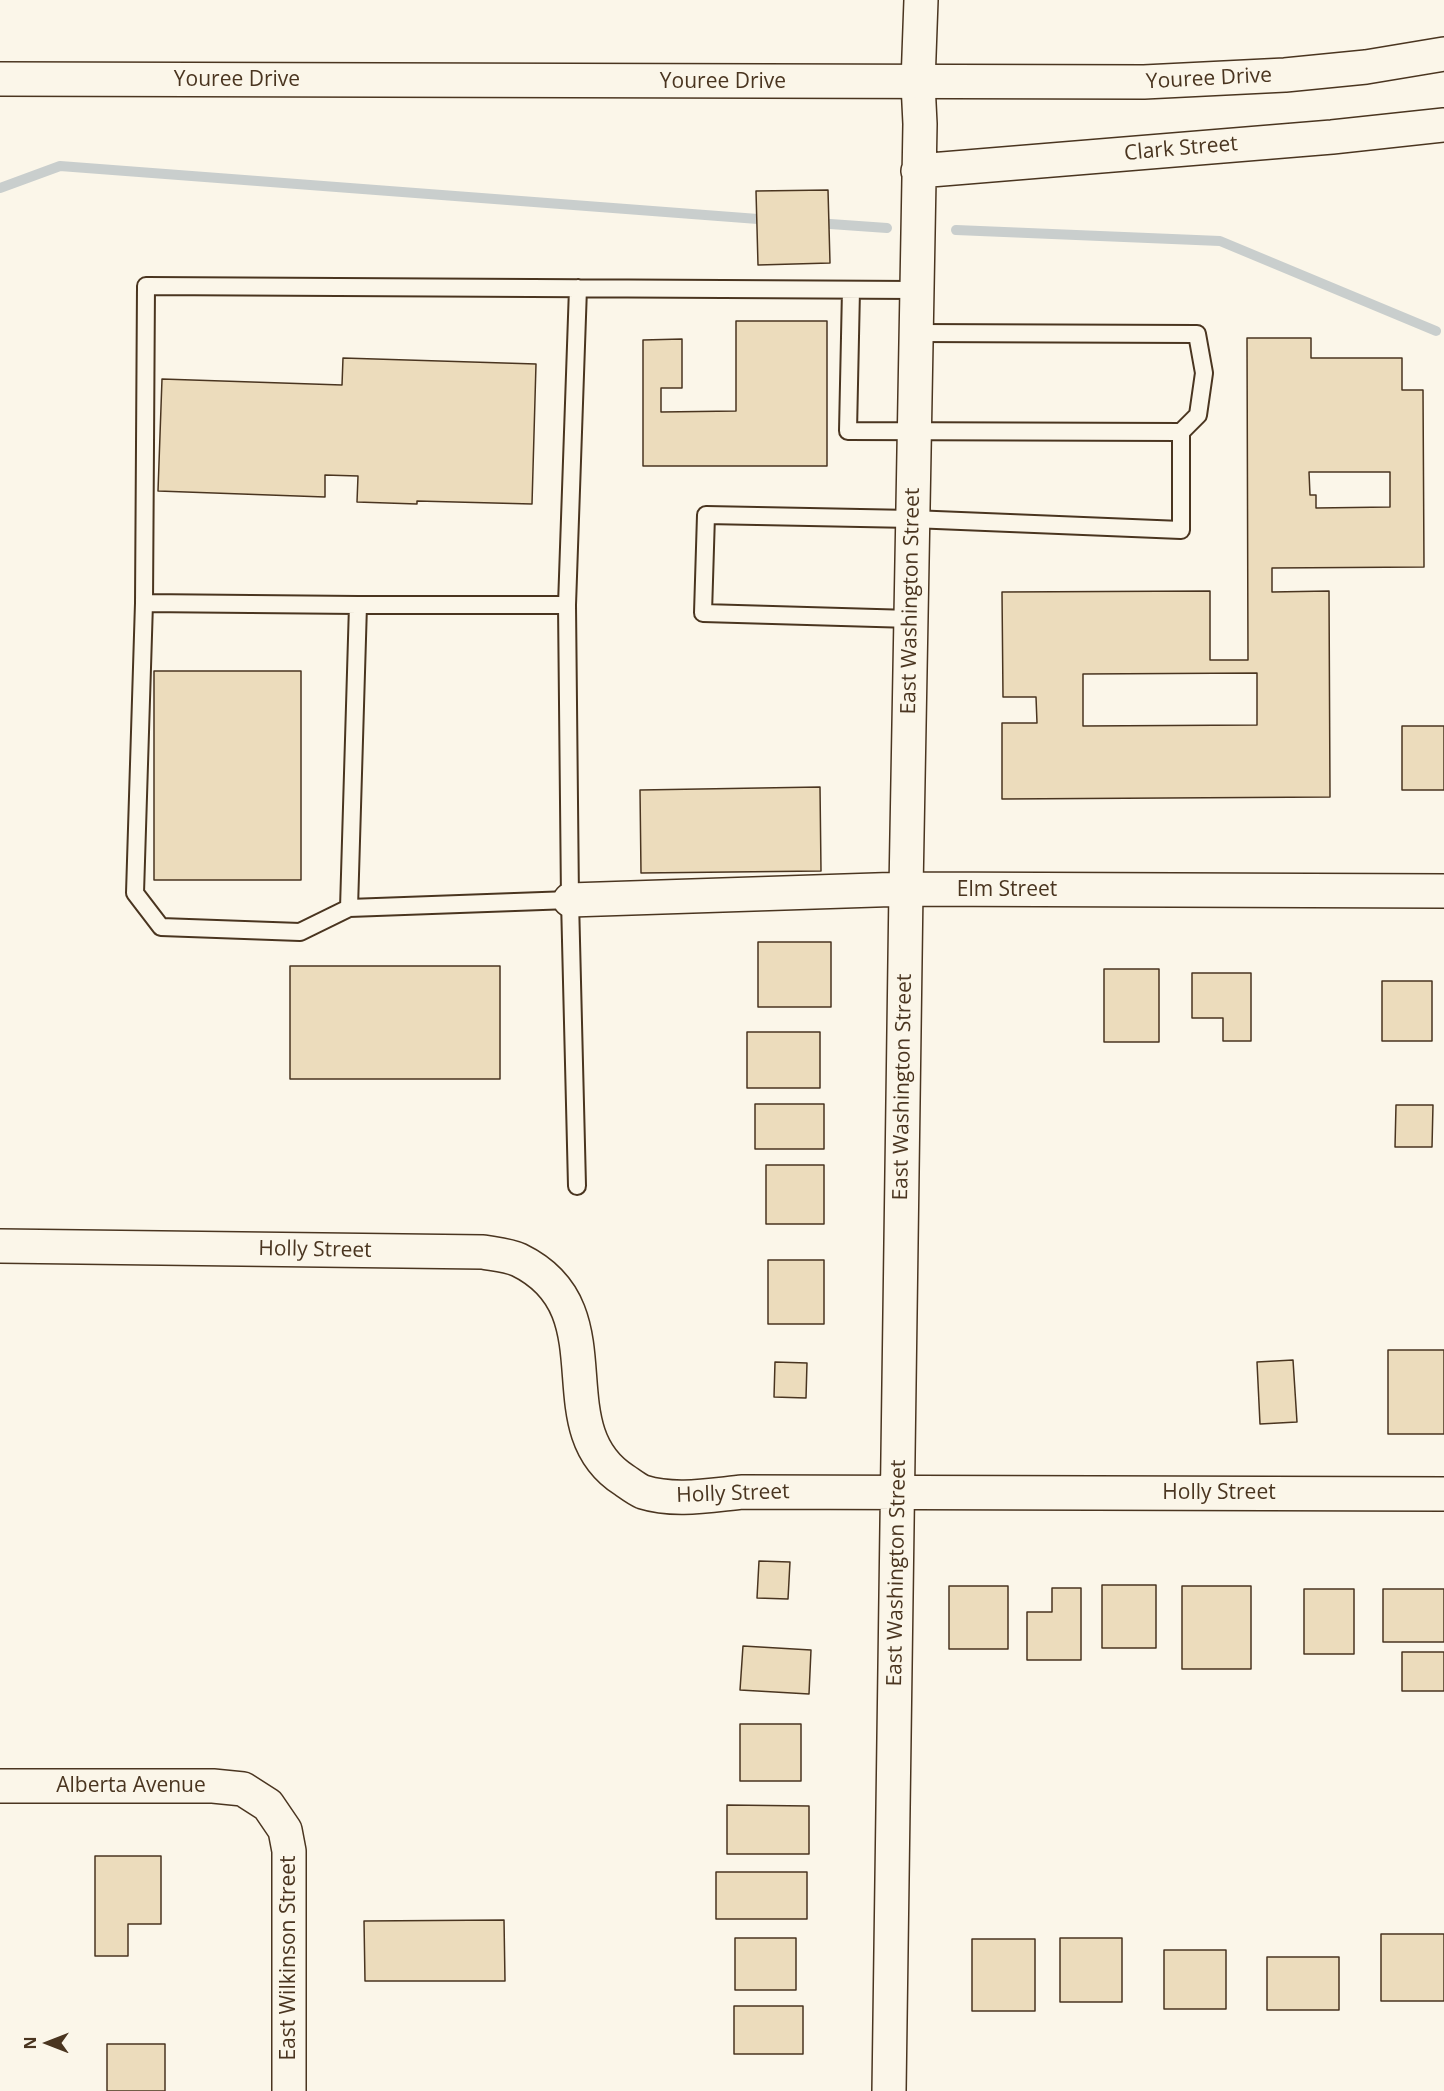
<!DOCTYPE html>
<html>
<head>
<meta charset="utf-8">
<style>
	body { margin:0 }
	#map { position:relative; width:1444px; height:2091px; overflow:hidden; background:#fbf6e9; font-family:"Open Sans",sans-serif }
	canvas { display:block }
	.north { position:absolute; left:18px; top:2013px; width:60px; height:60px; -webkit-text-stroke:4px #fbf6e9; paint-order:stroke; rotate:270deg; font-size:16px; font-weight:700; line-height:24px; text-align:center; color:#4a3520 }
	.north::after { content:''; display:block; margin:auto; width:21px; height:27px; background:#4a3520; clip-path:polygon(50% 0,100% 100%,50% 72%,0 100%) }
</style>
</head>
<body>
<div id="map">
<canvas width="1444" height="2091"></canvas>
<div class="north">N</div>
</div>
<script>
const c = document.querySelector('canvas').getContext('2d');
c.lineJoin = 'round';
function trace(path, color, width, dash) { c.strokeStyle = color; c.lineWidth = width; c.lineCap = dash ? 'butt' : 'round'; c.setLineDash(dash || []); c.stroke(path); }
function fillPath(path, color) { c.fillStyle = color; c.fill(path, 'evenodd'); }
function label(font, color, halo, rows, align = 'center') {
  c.font = font + ' "Open Sans",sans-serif'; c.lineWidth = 4.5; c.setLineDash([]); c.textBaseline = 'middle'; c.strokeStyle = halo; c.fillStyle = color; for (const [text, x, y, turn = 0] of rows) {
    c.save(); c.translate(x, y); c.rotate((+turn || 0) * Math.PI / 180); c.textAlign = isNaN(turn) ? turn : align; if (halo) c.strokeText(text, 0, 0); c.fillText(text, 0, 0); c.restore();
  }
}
trace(new Path2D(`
	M0,188L60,166L771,220
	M816,223L887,228
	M956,230L1220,241L1436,331`), '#c9cecd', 10);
const building = new Path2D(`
	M828,190L830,263L758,265L756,191Z
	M736,321H827V466H643V340L682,339V388H661V412L736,411Z
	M1247,338H1311V358H1402V390H1423L1424,567L1272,568V592L1329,591L1330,797L1002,799V723H1037L1036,697H1003L1002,592L1210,591V660H1248ZM1309,472H1390V507L1316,508V495H1310ZM1257,673V725L1083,726V674Z
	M343,358L536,364L532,504L417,501V504L357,502L358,476L325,475V497L158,491L162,379L342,385Z
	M154,671H301V880H154Z
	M1402,726H1444V790H1402Z
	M820,787L821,871L641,873L640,790Z
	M758,942H831V1007H758Z
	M290,966H500V1079H290Z
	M1104,969H1159V1042H1104Z
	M1192,973H1251V1041H1223V1018H1192Z
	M1382,981H1432V1041H1382Z
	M747,1032H820V1088H747Z
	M755,1104H824V1149H755Z
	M1396,1105H1433L1432,1147H1395Z
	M766,1165H824V1224H766Z
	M768,1260H824V1324H768Z
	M1388,1350H1444V1434H1388Z
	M1293,1360L1297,1422L1260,1424L1257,1362Z
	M775,1362L807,1363L806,1398L774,1397Z
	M759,1561L790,1562L788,1599L757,1598Z
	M1102,1585H1156V1648H1102Z
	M949,1586H1008V1649H949Z
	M1182,1586H1251V1669H1182Z
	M1052,1588H1081V1660H1027V1612H1052Z
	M1304,1589H1354V1654H1304Z
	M1383,1589H1444V1642H1383Z
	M743,1646L811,1650L809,1694L740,1690Z
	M1402,1652H1444V1691H1402Z
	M740,1724H801V1781H740Z
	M727,1805L809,1806V1854H727Z
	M95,1856H161V1924H128V1956H95Z
	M716,1872H807V1919H716Z
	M504,1920L505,1981H365L364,1921Z
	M1381,1934H1444V2001H1381Z
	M735,1938H796V1990H735Z
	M1060,1938H1122V2002H1060Z
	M972,1939H1035V2011H972Z
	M1164,1950H1226V2009H1164Z
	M1267,1957H1339V2010H1267Z
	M734,2006H803V2054H734Z
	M107,2044H165V2091H107Z`);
fillPath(building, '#ecdcbc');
trace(building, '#4a3520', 1.5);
const service = new Path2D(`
	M851,290L848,431L1181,432L1198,415L1204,373L1197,334L915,333
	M144,603L358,605H567L578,288
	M358,605L349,908L570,900
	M567,605L570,900L577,1186
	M911,619L703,613L706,515L912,519L1181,530V432
	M349,908L300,932L161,927L135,893L144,603L146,286L916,290`);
const minor = new Path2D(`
	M918,171L1332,137L1444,125
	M570,900L906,889L1444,891
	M0,1246L483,1252C494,1254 508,1255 519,1260C621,1310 542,1427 624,1480C630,1484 636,1489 643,1492C675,1502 711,1495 743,1492L1444,1494
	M0,1786H213L243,1789L268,1805L285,1830L289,1851V2091
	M889,2091L906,889L920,124L918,83`);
const tertiary = new Path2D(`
	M918,83L921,0`);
const primary = new Path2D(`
	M0,79L1144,82L1285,75L1366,67L1444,54`);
trace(service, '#4a3520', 20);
trace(minor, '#4a3520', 36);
trace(tertiary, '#4a3520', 36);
trace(primary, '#4a3520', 36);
trace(service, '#fbf6e9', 16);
trace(minor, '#fbf6e9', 33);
trace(tertiary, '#fbf6e9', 33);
trace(primary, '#fbf6e9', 33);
label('21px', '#4a3520', '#fbf6e9', [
	["Youree Drive",1209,79,-3],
	["Youree Drive",237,80],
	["Youree Drive",723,82],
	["Clark Street",1181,149,-5],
	["East Washington Street",911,601,-89],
	["Elm Street",1007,890],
	["East Washington Street",903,1087,-89],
	["Holly Street",315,1250,1],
	["Holly Street",1219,1493],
	["Holly Street",733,1494,-2],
	["East Washington Street",897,1573,-89],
	["Alberta Avenue",131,1786],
	["East Wilkinson Street",289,1958,-90]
]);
</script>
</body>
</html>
